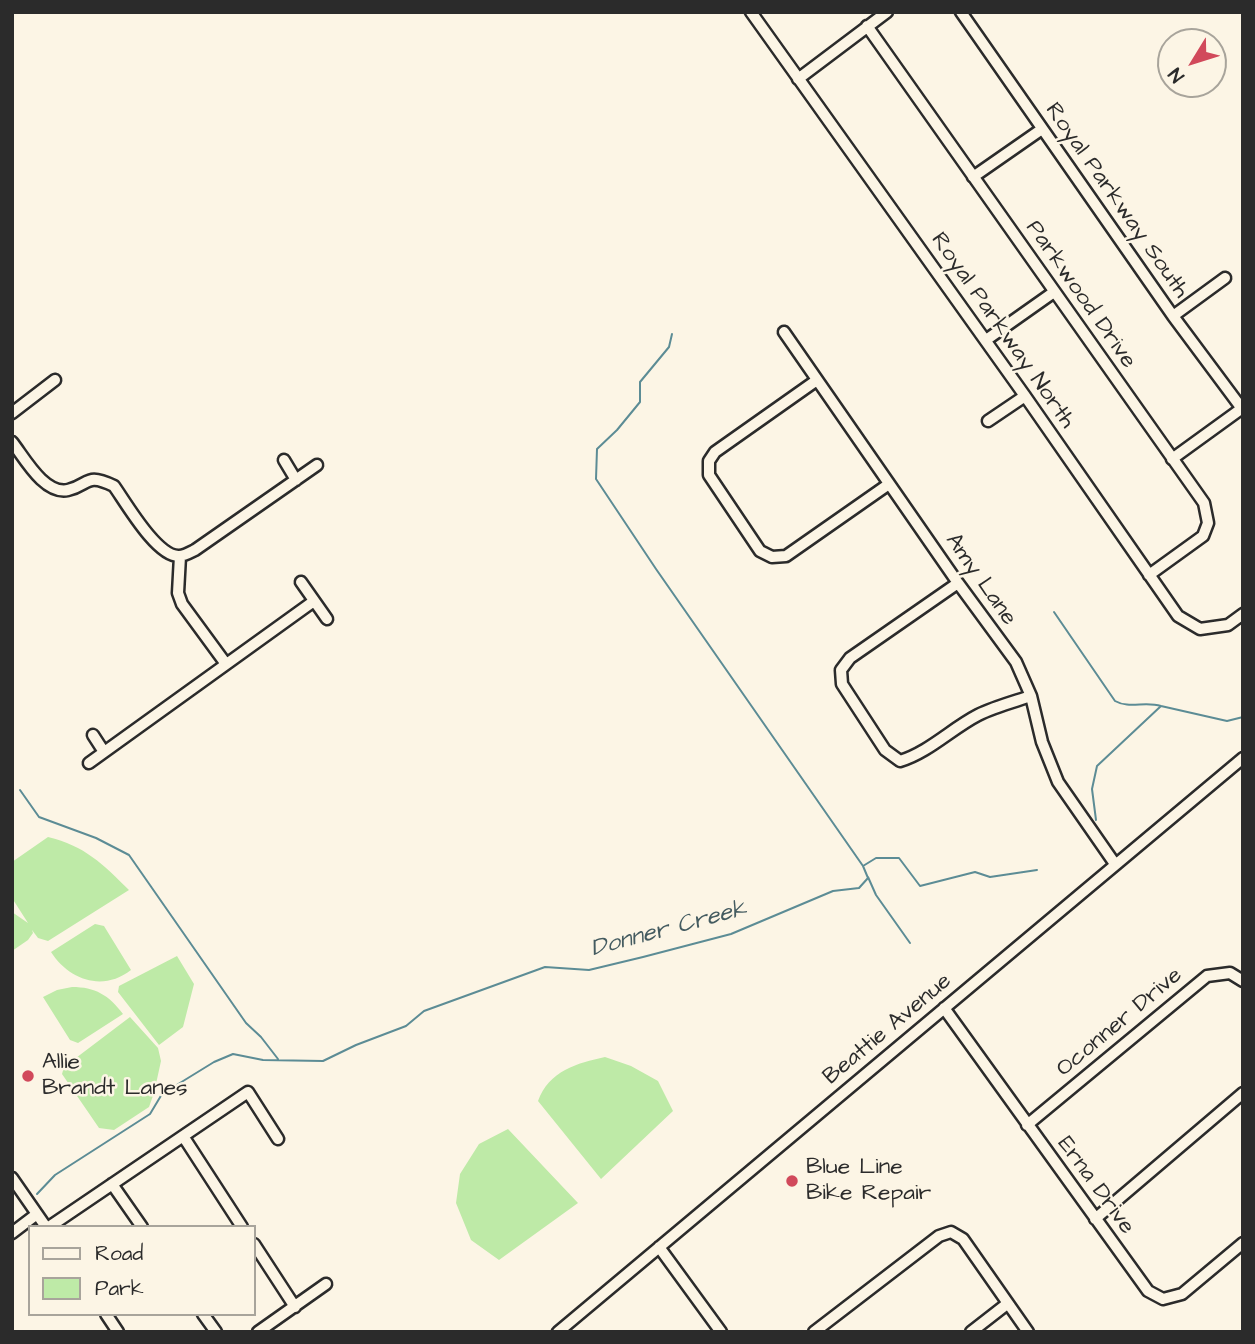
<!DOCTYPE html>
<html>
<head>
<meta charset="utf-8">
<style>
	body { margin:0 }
	#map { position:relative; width:1255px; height:1344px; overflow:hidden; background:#fcf5e5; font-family:"Architects Daughter",sans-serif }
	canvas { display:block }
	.frame { position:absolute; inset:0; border:14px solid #2b2b2b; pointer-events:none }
	.legend { position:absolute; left:28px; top:1225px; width:228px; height:91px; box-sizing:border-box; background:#fcf5e5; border:2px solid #a8a49b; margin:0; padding:9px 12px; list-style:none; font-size:21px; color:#2b2b2b }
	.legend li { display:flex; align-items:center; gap:14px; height:35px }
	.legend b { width:35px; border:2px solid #a8a49b }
	.north { position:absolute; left:1157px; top:28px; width:70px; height:70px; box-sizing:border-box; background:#fcf5e5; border:2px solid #a8a49b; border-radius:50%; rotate:232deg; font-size:19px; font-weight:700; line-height:28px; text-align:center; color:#2b2b2b }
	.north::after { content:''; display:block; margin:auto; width:24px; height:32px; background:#d1495b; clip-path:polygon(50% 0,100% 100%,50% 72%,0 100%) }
</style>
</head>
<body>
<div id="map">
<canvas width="1255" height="1344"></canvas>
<div class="frame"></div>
<ul class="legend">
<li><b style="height:9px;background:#fcf5e5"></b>Road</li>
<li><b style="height:19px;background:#beeaa7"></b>Park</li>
</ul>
<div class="north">N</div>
</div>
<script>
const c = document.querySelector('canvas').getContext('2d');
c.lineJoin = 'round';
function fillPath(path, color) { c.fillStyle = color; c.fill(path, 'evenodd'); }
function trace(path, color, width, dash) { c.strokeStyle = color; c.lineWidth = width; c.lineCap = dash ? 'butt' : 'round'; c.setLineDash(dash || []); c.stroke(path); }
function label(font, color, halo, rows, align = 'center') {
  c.font = font + ' "Architects Daughter",sans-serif'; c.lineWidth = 5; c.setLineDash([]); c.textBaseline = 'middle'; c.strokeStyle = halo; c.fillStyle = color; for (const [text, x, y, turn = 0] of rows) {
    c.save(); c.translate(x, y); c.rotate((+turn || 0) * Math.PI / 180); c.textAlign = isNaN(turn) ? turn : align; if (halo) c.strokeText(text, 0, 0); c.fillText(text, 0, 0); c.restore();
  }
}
fillPath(new Path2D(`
	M48,837C85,846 103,864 129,890L48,941L38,938L32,930L33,933L28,940L12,951V912L28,923L12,898V862Z
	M95,924L104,926L131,970C103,992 69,980 51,952Z
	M177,956L194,984L183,1027L159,1045L118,992L119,986Z
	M72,987C95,987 109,995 123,1014L78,1043L70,1040L43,997L57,990Z
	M130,1017L158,1048L161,1061L154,1093L149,1107L114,1130L99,1128L62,1074L64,1067Z
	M605,1057L631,1066L658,1081L673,1111L601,1179L538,1101C549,1071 577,1063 605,1057Z
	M508,1129L578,1203L499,1260L471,1240L456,1203L460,1174L479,1144Z`), '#beeaa7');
trace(new Path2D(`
	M672,334L669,347L640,382V402L617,430L597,449L596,479L656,569L863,866
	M1054,612L1115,701C1129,709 1145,701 1161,706
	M20,790L39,817L96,838L129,855L246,1023L261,1037L278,1059
	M1096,820L1092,789L1097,766L1161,706L1227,721L1243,717
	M868,877L876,895L910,943
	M37,1194L55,1175L150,1114L162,1094L214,1062L233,1054L263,1060L323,1061L356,1045L406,1026L424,1011L545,967L589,970L643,957L731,934L833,891L859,888L868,878L863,866L876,858H899L920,886L975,872L990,877L1037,870`), '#5c8c95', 2);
const minor = new Path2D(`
	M751,12L1025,396L1178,616L1200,629L1228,625L1243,614
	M961,12L1173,316L1243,410
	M867,26L1204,503L1208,523L1203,536L1149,575
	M798,79L887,12
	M973,177L1042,129
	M1173,316L1225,278
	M784,332L958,583L1016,662L1031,696L1042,742L1058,782L1115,864
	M986,340L1054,292
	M817,380L715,452L709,461V475L760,551L772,557L786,556L889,484
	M12,413L55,380
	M988,421L1025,396
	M12,442C24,457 44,495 68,490C90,485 85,472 114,486C126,503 157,557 179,556C184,556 191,552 195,550L317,465
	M1172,459L1241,409
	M284,460L296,480
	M180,556L178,593L182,604L226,664
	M301,582L327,619
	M958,583L850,658L841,670L842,684L885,750L900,761C929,752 951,729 978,715C994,707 1013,702 1031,696
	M93,735L104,752
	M89,763L314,601
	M944,1008L1148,1291L1163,1299L1182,1294L1243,1243
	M1027,1125L1207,976L1230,973L1243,981
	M183,1136L242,1227
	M12,1178L46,1227
	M112,1184L142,1227
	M1095,1219L1243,1093
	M49,1227L248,1092L278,1139
	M12,1233L37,1214
	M254,1244L295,1307
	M659,1247L721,1332
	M106,1314L118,1332
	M203,1314L216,1332
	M258,1332L326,1284
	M558,1332L1243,758
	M814,1332L939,1236L951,1232L963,1239L1028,1332
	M971,1332L1007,1304`);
trace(minor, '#2b2b2b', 15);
trace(minor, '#fcf5e5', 10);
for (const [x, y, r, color] of [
	[28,1076,7,"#d1495b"],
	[792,1181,7,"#d1495b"]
]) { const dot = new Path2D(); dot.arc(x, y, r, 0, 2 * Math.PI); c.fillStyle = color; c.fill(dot); trace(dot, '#fcf5e5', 2.5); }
label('23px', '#2b2b2b', '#fcf5e5', [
	["Royal Parkway South",1116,201,55],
	["Parkwood Drive",1080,295,55],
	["Royal Parkway North",1002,331,55],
	["Amy Lane",980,580,55],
	["Oconner Drive",1120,1023,-40],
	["Beattie Avenue",888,1030,-40],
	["Erna Drive",1095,1186,54]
]);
label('23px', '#2b2b2b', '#fcf5e5', [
	["Allie",42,1063],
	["Brandt Lanes",42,1089],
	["Blue Line",806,1168],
	["Bike Repair",806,1194]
], 'left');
label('italic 24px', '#445b60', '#fcf5e5', [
	["Donner Creek",669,930,-15]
]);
</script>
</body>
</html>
